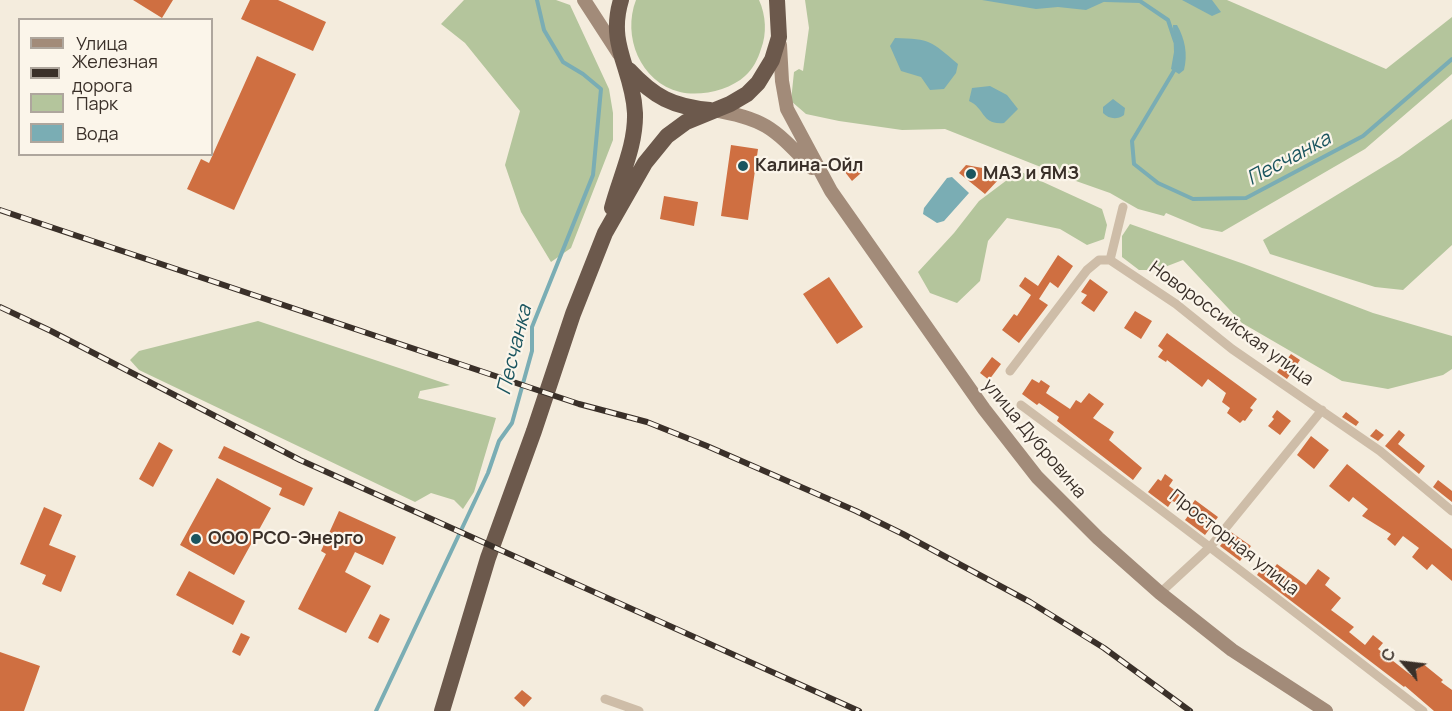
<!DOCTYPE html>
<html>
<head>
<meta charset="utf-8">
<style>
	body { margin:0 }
	#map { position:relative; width:1452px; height:711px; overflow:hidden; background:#f4ecdd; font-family:Manrope,sans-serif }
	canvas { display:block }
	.legend { position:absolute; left:18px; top:18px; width:195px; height:138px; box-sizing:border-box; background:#fbf5ea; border:2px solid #aea69d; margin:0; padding:8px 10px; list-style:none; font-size:18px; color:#3a3029 }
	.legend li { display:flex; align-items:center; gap:12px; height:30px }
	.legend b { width:30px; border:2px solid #aea69d }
	.north { position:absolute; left:1374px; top:633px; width:60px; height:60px; -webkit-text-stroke:4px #fbf5ea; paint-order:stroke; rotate:298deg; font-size:16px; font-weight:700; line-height:24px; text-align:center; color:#3a3029 }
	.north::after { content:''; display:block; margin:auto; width:21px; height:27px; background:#3a3029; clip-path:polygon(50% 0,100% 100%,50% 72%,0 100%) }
</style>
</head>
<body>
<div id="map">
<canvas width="1452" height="711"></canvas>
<ul class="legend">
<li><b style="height:8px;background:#a28b79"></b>Улица</li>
<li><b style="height:8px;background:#3a3029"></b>Железная дорога</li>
<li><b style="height:16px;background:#b4c59c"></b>Парк</li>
<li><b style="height:16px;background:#7aadb4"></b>Вода</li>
</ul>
<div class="north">С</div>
</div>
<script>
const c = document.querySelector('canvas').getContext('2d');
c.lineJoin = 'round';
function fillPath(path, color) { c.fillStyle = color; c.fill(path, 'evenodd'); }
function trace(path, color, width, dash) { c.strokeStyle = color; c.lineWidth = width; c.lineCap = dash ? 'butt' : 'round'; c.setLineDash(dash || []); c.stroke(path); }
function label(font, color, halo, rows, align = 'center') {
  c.font = font + ' Manrope,sans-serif'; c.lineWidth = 4.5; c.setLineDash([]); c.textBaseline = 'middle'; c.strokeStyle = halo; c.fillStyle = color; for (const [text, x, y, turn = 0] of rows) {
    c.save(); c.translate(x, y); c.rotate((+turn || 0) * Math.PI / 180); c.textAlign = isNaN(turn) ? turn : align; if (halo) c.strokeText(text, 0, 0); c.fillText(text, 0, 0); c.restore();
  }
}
fillPath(new Path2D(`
	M464,0H556L570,5L609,89L613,113V140L571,248L551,262L521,212L505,165L520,111L465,43L441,24Z
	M636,0H759C766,15 767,34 761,49C758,59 753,69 745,76C730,90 700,97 680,92C640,82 622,36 636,0Z
	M805,0H1227L1386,69L1452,17V74L1365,149L1222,232L1202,228L1166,213L1164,216L1138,209L1110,193L1076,181L945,129L902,130L839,121L806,114L791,101L794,72L799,69L803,71L809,28Z
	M1452,119V245L1403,290L1375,287L1270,254L1263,240L1399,157Z
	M1019,171L1102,209L1107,225L1104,239L1087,245L1060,229L1007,218L988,241L980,281L957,303L930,293L918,272L954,233L979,201Z
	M1130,224L1244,264L1373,313L1452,336V369L1443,375L1388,389L1342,381L1242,323L1183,260L1157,270H1139L1122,257V236Z
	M258,321L450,385L420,391L418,398L496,418L474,492L463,509L454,500L431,493L415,502L139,370L130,360L139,351Z`), '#b4c59c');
fillPath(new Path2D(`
	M982,0H1108L1086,10L1058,7L1036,9Z
	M1182,0H1212L1221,12L1212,16Z
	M1173,25H1177C1185,39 1188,54 1184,70L1179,74L1171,69L1174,52Z
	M895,38C931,39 931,41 958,64L956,73L944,89L930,90L921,77L901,71L890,46Z
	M990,86L1007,95L1018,109L1004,123C981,125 986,109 969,101L972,88Z
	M1113,99L1125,108L1124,115C1117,120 1109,119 1103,113V107Z
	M952,177L969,193L944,221L937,223L923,214L924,208L947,178Z`), '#7aadb4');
trace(new Path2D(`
	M1105,0L1140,1L1168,20L1175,41
	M1175,69L1132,141L1134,164L1158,183L1193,199L1246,198L1363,136L1452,59
	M376,711L488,473L499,441L512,423L532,351V327L593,175L601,89L583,74L563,62L544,30L537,0`), '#7aadb4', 4);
fillPath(new Path2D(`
	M133,0H173L162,18Z
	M250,0H278L326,22L313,51L241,19Z
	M257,56L296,74L234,210L187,189L201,159L209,163Z
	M731,145L758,149L748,220L721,216Z
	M850,160L861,173L852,181L841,167Z
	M966,165L988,169L999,179L985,194L959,173Z
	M664,196L698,202L694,226L660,219Z
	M1058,255L1073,266L1058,288L1050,282L1039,299L1048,305L1019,343L1002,330L1014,314L1017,316L1031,295L1019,286L1025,277L1038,286Z
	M829,277L863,327L837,344L803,294Z
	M1090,279L1108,292L1094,312L1081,303L1087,295L1081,292Z
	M1135,311L1152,321L1141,339L1124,328Z
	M1167,333L1257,399L1250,408L1253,410L1245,421L1243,420L1240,423L1227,413L1230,408L1222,402L1226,393L1208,379L1202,387L1167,360L1166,362L1158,357L1163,350L1158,346Z
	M1291,354L1300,360L1287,379L1277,372Z
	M992,357L1001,364L989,380L980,373Z
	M1032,379L1039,383L1041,380L1050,386L1046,393L1070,409L1076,400L1081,403L1089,393L1104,404L1093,418L1114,432L1109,440L1142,468L1133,480L1057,421L1059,417L1039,403L1037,405L1022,394Z
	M1277,410L1291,421L1280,435L1268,426L1274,419L1272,417Z
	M1346,412L1359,422L1356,426L1342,417Z
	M1376,429L1384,435L1378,441L1370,436Z
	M1399,430L1405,435L1398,444L1425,466L1419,474L1385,446Z
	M1311,436L1329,450L1314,469L1297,455Z
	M159,442L173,450L153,487L139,479Z
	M224,446L313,488L304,506L279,495L282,488L218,458Z
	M1347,464L1452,549V581L1432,564L1427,570L1412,557L1419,548L1403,536L1395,546L1387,539L1391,534L1362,516L1368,509L1353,497L1349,502L1329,486Z
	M1165,474L1173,480L1169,486L1180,494L1175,502L1172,501L1168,507L1148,492L1158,479L1161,481Z
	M217,478L271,508L234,575L180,545Z
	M1438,480L1452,491V502L1433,487Z
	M1195,500L1218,517L1205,535L1185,520L1191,512L1188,510Z
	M44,507L62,515L49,545L76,556L61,592L42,584L46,575L20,564Z
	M339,511L396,537L383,565L355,552L345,572L371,586L346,633L298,609L326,554L321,551Z
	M1231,532L1251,546L1240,561L1220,546Z
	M1277,564L1306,585L1318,569L1330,578L1325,585L1341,598L1331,610L1354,627L1349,632L1365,645L1373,635L1383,643L1378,649L1412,676L1422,663L1443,680L1441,682L1452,690V711H1434L1405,686L1404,687L1257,575L1263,566L1271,572Z
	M189,571L245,601L233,625L176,595Z
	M380,614L390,619L378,643L368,638Z
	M241,633L250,637L240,656L232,652Z
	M0,652L40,666L24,711H0Z
	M522,690L532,698L524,707L514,698Z`), '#cf6f41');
trace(new Path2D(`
	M1110,260L1123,207
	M1010,371L1087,270L1099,260H1110L1176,304L1232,349L1380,451L1452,511
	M1021,405C1157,506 1290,608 1423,711
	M1160,593L1211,546L1322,410
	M605,699L639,711`), '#cebda8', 9);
trace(new Path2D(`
	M584,0L619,54
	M780,45L782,81L787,109L831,191L984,409L1037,477L1098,538L1160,593L1232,650L1326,711
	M712,110C766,118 775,130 812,168`), '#a28b79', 14);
trace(new Path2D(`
	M629,70C654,97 673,107 710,110
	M612,208C620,177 636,146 635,113C633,69 607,46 621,0
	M442,711L488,558L534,431L573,314L605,233L645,163L667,136L686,122L730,104L747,94L758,83L772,60L779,37L777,0`), '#6c594c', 16);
const rail = new Path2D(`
	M0,210L579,404L647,422L707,446L856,511L903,534L1030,602L1104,648L1190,711
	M0,307L51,331L300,460L859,711`);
trace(rail, '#3a3029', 6);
trace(rail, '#fbf5ea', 4, [11]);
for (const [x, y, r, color] of [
	[743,166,6,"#1a555f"],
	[971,174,6,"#1a555f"],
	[196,539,6,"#1a555f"]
]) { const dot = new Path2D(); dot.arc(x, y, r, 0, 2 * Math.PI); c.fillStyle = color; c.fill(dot); trace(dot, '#fbf5ea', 2); }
label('bold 18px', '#3a3029', '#fbf5ea', [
	["Калина-Ойл",755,166],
	["МАЗ и ЯМЗ",983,174],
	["ООО РСО-Энерго",208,539]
], 'left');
label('18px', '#3a3029', '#fbf5ea', [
	["Новороссийская улица",1231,324,36],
	["улица Дубровина",1034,439,50],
	["Просторная улица",1234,543,38]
]);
label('italic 20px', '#1a555f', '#fbf5ea', [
	["Песчанка",1289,159,-28],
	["Песчанка",515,350,-76]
]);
</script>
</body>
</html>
